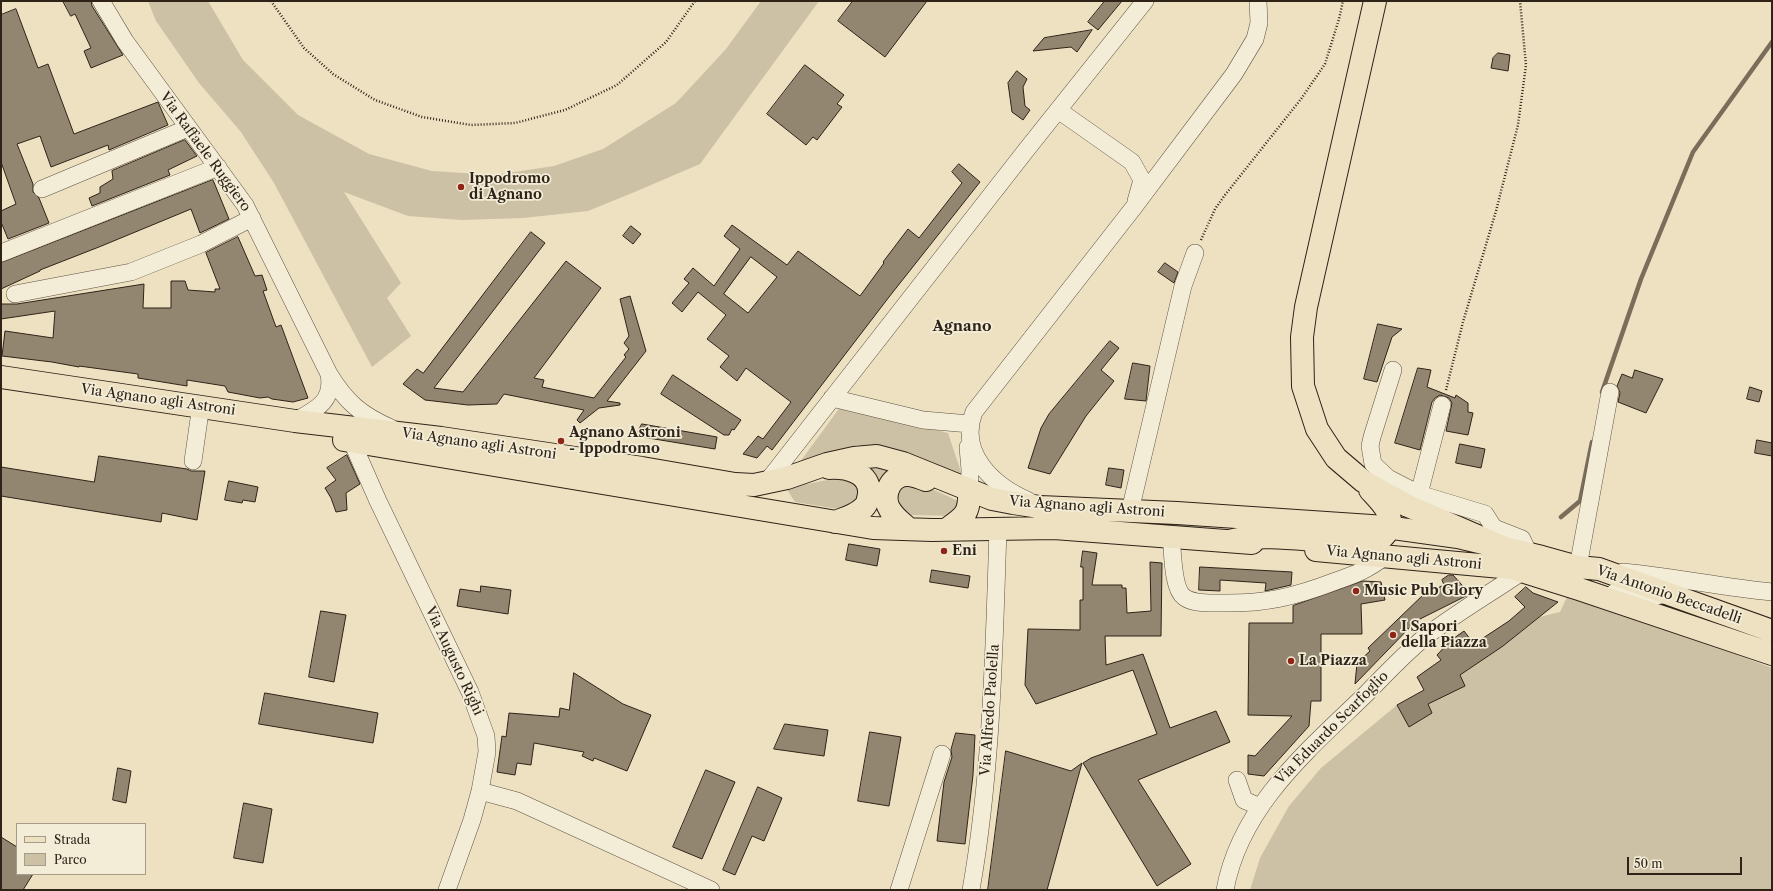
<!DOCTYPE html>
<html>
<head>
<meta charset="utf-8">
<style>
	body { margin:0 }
	#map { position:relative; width:1773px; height:891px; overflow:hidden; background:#ede1c2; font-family:"Libre Caslon Text",serif }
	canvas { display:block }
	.frame { position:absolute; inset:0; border:2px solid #2f2318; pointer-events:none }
	.legend { position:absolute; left:16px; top:823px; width:130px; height:52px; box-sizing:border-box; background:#f3ecd7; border:1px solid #a59c8b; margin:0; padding:5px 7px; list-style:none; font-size:12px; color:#2f2318 }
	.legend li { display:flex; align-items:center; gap:8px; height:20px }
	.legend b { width:20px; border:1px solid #a59c8b }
	.scale { position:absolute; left:1627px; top:857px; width:115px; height:18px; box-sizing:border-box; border:2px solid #2f2318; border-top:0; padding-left:5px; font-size:12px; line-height:14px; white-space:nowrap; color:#2f2318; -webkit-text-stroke:3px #f3ecd7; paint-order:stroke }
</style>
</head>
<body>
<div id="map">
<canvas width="1773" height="891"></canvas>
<div class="frame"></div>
<ul class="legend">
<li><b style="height:5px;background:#ede1c2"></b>Strada</li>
<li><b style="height:11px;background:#cdc1a5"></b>Parco</li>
</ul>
<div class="scale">50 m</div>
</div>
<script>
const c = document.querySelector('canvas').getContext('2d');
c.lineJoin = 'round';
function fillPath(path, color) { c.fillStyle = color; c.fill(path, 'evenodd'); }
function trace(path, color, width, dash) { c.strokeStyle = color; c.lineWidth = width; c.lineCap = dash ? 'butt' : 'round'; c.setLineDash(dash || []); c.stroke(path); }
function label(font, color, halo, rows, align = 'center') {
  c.font = font + ' "Libre Caslon Text",serif'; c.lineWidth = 3.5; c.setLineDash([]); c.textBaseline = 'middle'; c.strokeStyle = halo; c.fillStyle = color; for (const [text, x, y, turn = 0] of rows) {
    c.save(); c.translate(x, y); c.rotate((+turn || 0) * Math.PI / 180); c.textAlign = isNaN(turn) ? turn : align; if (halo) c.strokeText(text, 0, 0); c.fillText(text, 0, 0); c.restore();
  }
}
fillPath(new Path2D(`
	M148,1H208L243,60L298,115L369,154L432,171L495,175L554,166L603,149L676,103L726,49L761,1H819L700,164L637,191L588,211L523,218L461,220L408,216L344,192L401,283L387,298L411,336L372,367L274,183L241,132L199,83L156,21Z
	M841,406L948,433L963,478L904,455L857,445L797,466Z
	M875,463L904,470L877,487L857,466Z
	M843,477L857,481L861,493L859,502L838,509L795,502L786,488Z
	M916,482L963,503L954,516L910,515L901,510L895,491L902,484Z
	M1567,597L1706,643L1772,668V890H1250L1260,858L1289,806L1321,768L1397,705L1409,726L1432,713L1428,704L1460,675L1503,646L1539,617L1560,612Z`), '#cdc1a5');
trace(new Path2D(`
	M1602,392L1641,279L1693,152L1772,42
	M1561,517L1580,501L1592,442`), '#7a6e5b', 4.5);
const building = new Path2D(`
	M63,1H91L92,6L123,55L91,68L84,51L91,48L75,14L71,16Z
	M853,1H927L885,57L838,21Z
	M1105,1H1122L1098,30L1088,22Z
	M16,9L38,68L48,64L74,134L158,102L168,125L109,150L108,145L51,167L40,136L17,144L33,184V192L39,198L49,223L8,239L1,222V211L16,204L1,162V15Z
	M1092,30L1077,52L1071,47L1033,51L1044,38Z
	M1498,53L1510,55L1508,71L1491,68L1493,58Z
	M805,65L844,95L837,104L842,107L817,140L813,137L806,145L767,114Z
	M1017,71L1027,79L1023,87L1025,106L1030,110L1023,120L1012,112L1008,83Z
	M185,140L197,156L168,170L170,175L92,206L89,198L100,193V187L113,179L112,171Z
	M959,164L980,182L889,297L772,450L767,446L757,458L743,454L758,436L763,439L791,402L746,368L737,381L720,367L729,356L707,339L726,315L698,292L682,312L672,303L689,283L684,279L693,268L714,286L740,249L724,236L732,225L787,265L798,251L860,296L884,263L883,262L908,229L919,238L962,183L952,172ZM751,257L777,277L748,313L724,294Z
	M213,180L229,219L200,233L191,209L99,247L40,270V271L1,289V263Z
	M631,226L641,234L633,244L623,236Z
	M531,232L545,243L434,388L463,392L566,261L601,288L534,378L544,380L542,387L594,398L626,357L624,355L629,349L624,343L629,336L620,299L630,296L646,351L607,401L620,403V405L599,408L580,423L577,420L584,410L504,394L497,404L468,405L425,400L403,384L417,369L423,373Z
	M238,237L255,276L262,275L267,290L263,291L276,327L281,325L308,398L293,402L272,399L268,397L260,398L228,392L225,386L187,380V386L138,378V374L79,366V367L52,362L2,356L5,331L53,338L55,311L1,319V304H17L144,284L143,308H171V281H185L188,290L215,292V289H220L206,253Z
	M1165,263L1178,272L1174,283L1158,272Z
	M1378,324L1402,329L1392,337L1377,382L1364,379Z
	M1110,341L1119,348L1101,370L1114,381L1086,416L1050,474L1028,468L1041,428L1049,414Z
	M1133,363L1150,366L1146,401L1125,399Z
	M1418,368L1431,370L1427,387L1455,398L1456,395L1468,403V412L1473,413L1468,435L1446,431L1452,403L1449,398L1440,395L1435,398L1432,402L1420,450L1395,443Z
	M1635,370L1663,379L1646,413L1618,402L1620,393L1617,386L1622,374L1632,378Z
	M673,375L741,420L734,430L732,429L729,435H724L661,394Z
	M1750,387L1762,391L1759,402L1747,399Z
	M642,424L717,437L715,449L636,436Z
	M1757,440L1772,443V456L1755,453Z
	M1460,444L1485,449L1481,468L1456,463Z
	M347,455L360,484L346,493L347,510L336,512L331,498L325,488L336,480L327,468Z
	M99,456L187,469L191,471H205L197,520L162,513L161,522L1,496V467L94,482Z
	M1109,468L1124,470L1121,488L1106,485Z
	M229,481L258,487L255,502L243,500L242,503L225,500Z
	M849,544L880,549L877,566L846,560Z
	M1083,551L1097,553L1092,585H1122V588H1126L1127,613L1151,611L1150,562L1162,563L1161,636H1105L1106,665L1143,654L1170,728L1216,711L1230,742L1138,780L1191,864L1157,886L1083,763L1091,758L1157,734L1133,670L1036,704L1025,685L1028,629L1080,630V600H1083V567H1081Z
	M1200,567L1292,572L1291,585L1265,591L1266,583L1220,580V591L1199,590Z
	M932,570L970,576L968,588L930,582Z
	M1449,575H1453L1470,594L1416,621L1355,684L1357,663L1370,651L1368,648L1424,594L1444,585L1442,580Z
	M1363,581L1381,582L1385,600L1361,604L1362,634H1321V701H1311L1309,726L1264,776L1248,774V755L1255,756L1292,716L1248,715L1249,623H1293V606Z
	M481,586L511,590L508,614L457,606L460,589L480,592Z
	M1526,587L1533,593L1558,602L1503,646L1460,675L1465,686L1428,704L1432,713L1409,727L1397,705L1424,690L1417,677L1441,660L1437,655L1450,641L1464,631L1474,644L1509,621L1525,607L1515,597Z
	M321,611L346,615L334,682L309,677Z
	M574,673L623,704L651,715L627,771L594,758L593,761L582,756L584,752L534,743L531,765L517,763L515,775L497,772L502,736L506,737L509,713L559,717L560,708L569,710Z
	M265,693L378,713L373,743L259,724Z
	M785,724L828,730L824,756L774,749Z
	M870,732L901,737L889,806L858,801Z
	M956,733L975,735L973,775L965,844L937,841L944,782L952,757L951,750Z
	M1006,751L1071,771L1082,763L1047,890H988Z
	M118,768L131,771L126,803L113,800Z
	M706,770L735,782L702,859L673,847Z
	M758,787L782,798L764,841L752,836L735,875L723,870Z
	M244,803L272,809L263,863L234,858Z
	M1,837L17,847V874H33L23,890H1Z`);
fillPath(building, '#928670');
trace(building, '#2f2318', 1);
const minor = new Path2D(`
	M101,1L125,41L245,205L329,374C346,402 361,415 391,428
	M1058,110L1132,162L1142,180L1136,201
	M42,189L188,128
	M1,253L218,167
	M15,294L131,272L201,244L252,218
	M1393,370L1372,437L1370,446L1373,464L1388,478L1419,494L1485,514L1494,528L1522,539L1529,554
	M832,398L923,420L970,424
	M295,421C317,409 334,401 329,374
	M350,432L352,442L378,501L470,692L486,736L487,752L480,791L472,820L447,890
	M968,447L970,470L969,491
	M193,461L199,419
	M766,483L1027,149L1145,1
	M1419,494L1442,405
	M1029,501C994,486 958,454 974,412L1134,207L1234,74L1255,39L1259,23L1258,1
	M1130,511L1183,286L1195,253
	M1171,536C1173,551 1172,588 1184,597C1193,604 1209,603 1220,603C1265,604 1294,597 1336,581C1356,574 1367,570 1384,557
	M1578,567L1610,392
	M1623,572C1673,577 1722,587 1772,592
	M1615,592C1634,597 1649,598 1668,594
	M1237,780L1244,800L1260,807
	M480,791L517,801L711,890
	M899,890L942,754
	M971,890C992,771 994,649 998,529
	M1225,890C1240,807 1307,751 1364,696C1384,676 1403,655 1425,637C1456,613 1491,593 1523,571`);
const major = new Path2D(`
	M1,377L295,421L441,438L642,468L735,484L754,485L787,478L827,464L854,458L877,456L903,463L992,499L1013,503L1040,507L1177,513L1386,527L1458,537L1542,557L1578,567L1599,569L1772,631
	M344,440L873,528L932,530L1054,528L1252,543
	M829,468C846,467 871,472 869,494C868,500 867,505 863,508C855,516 845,518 835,522
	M909,529C901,522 892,516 888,506C883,492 892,474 908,475C914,475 920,478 926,480
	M947,529C964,517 970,514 969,491
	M1316,550L1512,568L1579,589L1772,654`);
const highway = new Path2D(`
	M1375,1L1306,307L1302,337L1303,386L1317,429L1336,458L1363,481L1386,494L1408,506L1505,548
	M1233,540C1272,533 1312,542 1352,542C1359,542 1370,545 1376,542C1382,539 1384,536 1387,532C1397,516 1380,501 1370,490`);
trace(minor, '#5e5242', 18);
trace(major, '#2f2318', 24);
trace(highway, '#2f2318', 24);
trace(new Path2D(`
	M271,1L304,48L333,74L375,100L422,117L471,125L515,123L565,110L617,85L666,42L695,1
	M1201,240L1215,209L1225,195L1301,99L1325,64L1339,19L1343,1
	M1446,390L1463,322L1496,211L1518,125L1526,65L1520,1`), '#2f2318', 2.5, [1, 2]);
trace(minor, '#f3ecd7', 17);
trace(major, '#ede1c2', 22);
trace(highway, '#ede1c2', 22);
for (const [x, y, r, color] of [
	[461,187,4,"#8f2418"],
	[561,441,4,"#8f2418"],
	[944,551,4,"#8f2418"],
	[1356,591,4,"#8f2418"],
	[1393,635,4,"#8f2418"],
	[1291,661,4,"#8f2418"]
]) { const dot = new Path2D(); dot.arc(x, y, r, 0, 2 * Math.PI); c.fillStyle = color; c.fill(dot); trace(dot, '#f3ecd7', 1.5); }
label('14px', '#2f2318', '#f3ecd7', [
	["Via Raffaele Ruggiero",205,152,54],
	["Via Agnano agli Astroni",158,400,8],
	["Via Agnano agli Astroni",479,444,8],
	["Via Agnano agli Astroni",1087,507,4],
	["Via Agnano agli Astroni",1404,558,5],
	["Via Antonio Beccadelli",1669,595,19],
	["Via Augusto Righi",454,661,65],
	["Via Alfredo Paolella",990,710,-86],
	["Via Eduardo Scarfoglio",1332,728,-45]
]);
label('bold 14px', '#2f2318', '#f3ecd7', [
	["Ippodromo",469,179],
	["di Agnano",469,195],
	["Agnano Astroni",569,433],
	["- Ippodromo",569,449],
	["Eni",952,551],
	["Music Pub Glory",1364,591],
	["I Sapori",1401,627],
	["della Piazza",1401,643],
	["La Piazza",1299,661]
], 'left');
label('bold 15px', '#2f2318', '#f3ecd7', [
	["Agnano",962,327]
]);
</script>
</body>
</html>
